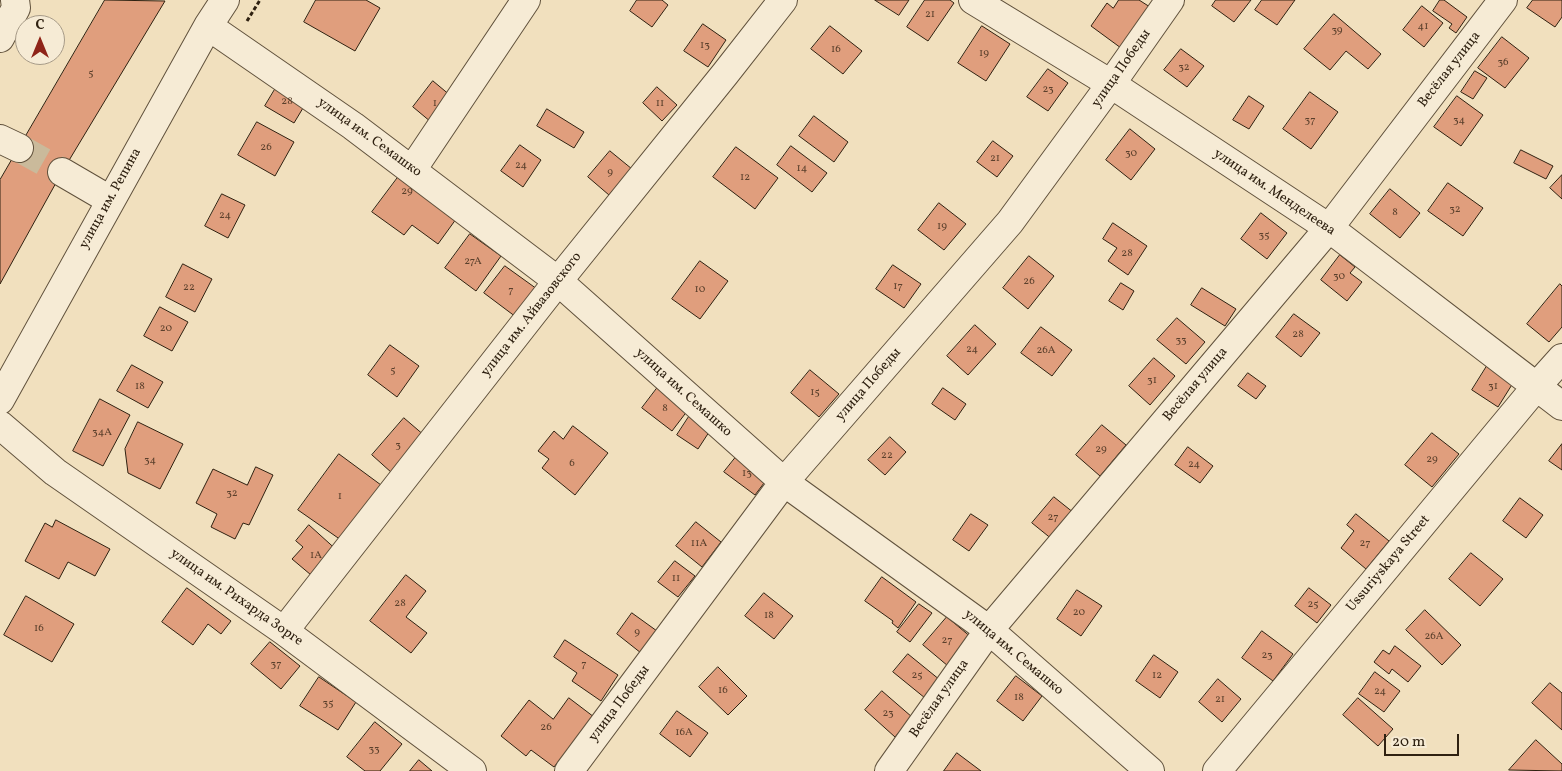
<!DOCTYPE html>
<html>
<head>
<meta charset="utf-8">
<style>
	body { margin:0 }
	#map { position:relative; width:1562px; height:771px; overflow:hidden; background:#f1e0be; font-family:Vollkorn,serif }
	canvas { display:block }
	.north { position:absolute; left:15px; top:15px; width:50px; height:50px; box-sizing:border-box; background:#f6ebd5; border:1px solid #a69a87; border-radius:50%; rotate:0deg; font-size:14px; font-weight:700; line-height:20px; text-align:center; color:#2f2111 }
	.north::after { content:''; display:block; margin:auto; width:18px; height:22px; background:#8f2418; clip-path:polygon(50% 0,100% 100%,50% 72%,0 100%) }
	.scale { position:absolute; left:1384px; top:734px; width:75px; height:22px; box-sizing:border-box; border:2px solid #2f2111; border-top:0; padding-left:6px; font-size:15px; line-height:18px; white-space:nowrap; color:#2f2111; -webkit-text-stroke:4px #f6ebd5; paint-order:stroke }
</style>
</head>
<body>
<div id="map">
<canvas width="1562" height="771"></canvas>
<div class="north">С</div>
<div class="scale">20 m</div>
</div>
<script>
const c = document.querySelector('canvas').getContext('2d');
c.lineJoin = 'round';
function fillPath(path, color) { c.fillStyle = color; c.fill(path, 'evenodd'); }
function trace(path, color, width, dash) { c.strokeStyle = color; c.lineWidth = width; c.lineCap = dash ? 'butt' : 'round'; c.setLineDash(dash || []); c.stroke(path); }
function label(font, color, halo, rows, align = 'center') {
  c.font = font + ' Vollkorn,serif'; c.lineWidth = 4; c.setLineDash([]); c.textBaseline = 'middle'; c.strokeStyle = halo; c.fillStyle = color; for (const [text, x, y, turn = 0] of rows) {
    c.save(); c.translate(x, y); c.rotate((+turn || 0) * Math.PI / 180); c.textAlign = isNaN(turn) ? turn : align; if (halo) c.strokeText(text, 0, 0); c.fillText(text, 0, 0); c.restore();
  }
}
const building = new Path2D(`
	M105,0L165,1L62,172L0,284V180Z
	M316,0H366L380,8L355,51L304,22Z
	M637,0H662L668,5L652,27L630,11Z
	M875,0H909L899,15Z
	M925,0H950L954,3L928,41L907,27Z
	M1119,0H1139L1150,7L1121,48L1091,26L1107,3L1113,8Z
	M1216,0H1251L1234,22L1212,6Z
	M1262,0H1295L1277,25L1255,10Z
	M1440,0H1444L1467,17L1456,33L1449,28L1452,24L1433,11Z
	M1533,0H1562V17L1555,27L1527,8Z
	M1422,6L1443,23L1424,47L1403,30Z
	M1334,14L1381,54L1368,69L1346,51L1330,70L1304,49Z
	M703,24L726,40L708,67L684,51Z
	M830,26L862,51L843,74L811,49Z
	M982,26L1010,44L986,81L958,63Z
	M1502,37L1529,58L1505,88L1478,68Z
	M1181,49L1204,66L1187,87L1164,70Z
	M1048,69L1068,83L1048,111L1027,97Z
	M1475,71L1487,78L1473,99L1461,92Z
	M280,81L309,98L294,123L265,106Z
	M433,81L457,101L437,127L413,107Z
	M657,87L677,105L662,121L643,103Z
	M1310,92L1338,112L1311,149L1283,129Z
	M1249,96L1264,106L1249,129L1233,120Z
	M1457,96L1483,115L1461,146L1434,127Z
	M547,109L584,132L574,148L537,126Z
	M814,116L848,142L834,162L799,136Z
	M257,122L294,142L275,176L238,155Z
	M1130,129L1155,149L1131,180L1106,160Z
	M993,141L1013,156L997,177L977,162Z
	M520,145L541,160L523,187L501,171Z
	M791,146L827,173L812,192L777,165Z
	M736,147L778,178L755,209L713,177Z
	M1521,150L1553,166L1546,179L1514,163Z
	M610,151L632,169L609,195L588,177Z
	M402,172L459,215L438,244L412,225L404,235L372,212Z
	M1562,175V199L1550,188Z
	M1448,183L1483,208L1463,236L1428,211Z
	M1390,189L1420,213L1400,238L1370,214Z
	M222,194L245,205L228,238L205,226Z
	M939,203L966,224L944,250L918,230Z
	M1261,213L1287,233L1267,259L1241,239Z
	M1113,223L1147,246L1128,275L1108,261L1117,248L1103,239Z
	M470,234L501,256L476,291L445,268Z
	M1340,255L1355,267L1350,273L1362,282L1347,301L1321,280Z
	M1029,256L1054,276L1028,309L1003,288Z
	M700,261L728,281L700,319L672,299Z
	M183,264L212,279L195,312L166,297Z
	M893,265L921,284L904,308L876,289Z
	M505,266L537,289L516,317L484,293Z
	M1121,283L1134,291L1123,310L1109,301Z
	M1560,284L1562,286V327L1549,342L1527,324Z
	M1202,288L1236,309L1225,326L1191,305Z
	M160,307L188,322L172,351L144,336Z
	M1294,314L1320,333L1301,357L1276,337Z
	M1177,318L1205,342L1186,364L1157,340Z
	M975,325L996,344L968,375L947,356Z
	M1041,327L1072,350L1052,376L1021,353Z
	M390,345L419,366L397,397L368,375Z
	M1154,358L1175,376L1150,405L1129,386Z
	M132,365L163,382L148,408L117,391Z
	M1487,366L1513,383L1498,407L1472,390Z
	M810,370L839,394L819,417L791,393Z
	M1248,373L1266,386L1256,399L1238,386Z
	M658,387L688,410L672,431L642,408Z
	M943,388L966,404L955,420L932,404Z
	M100,399L130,415L103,466L73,451Z
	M692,412L713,426L698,449L677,435Z
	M404,418L425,436L392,473L372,455Z
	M138,422L183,444L160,489L128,473L125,449Z
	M1102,425L1126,445L1100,476L1076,455Z
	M573,426L608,453L575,495L542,468L549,459L538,451L554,431L563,439Z
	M1432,433L1459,454L1432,487L1405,465Z
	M890,437L906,452L885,475L868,460Z
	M1562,444V470L1549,461Z
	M1188,447L1213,466L1200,483L1175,465Z
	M740,452L770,475L755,495L724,472Z
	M339,454L381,485L341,540L298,510Z
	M256,467L273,475L249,525L243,523L235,539L211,527L217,514L196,503L213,469L247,485Z
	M1054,497L1074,513L1053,540L1032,523Z
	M1520,498L1543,515L1526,538L1503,521Z
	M971,514L988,525L969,551L953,540Z
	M1356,514L1389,541L1366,569L1341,548L1354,531L1347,525Z
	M56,520L110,549L95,576L68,562L59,579L25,561L45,523L52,527Z
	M696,522L721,542L702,567L676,546Z
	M309,525L340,553L317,580L292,559L303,547L296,541Z
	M1471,553L1503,579L1480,606L1449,579Z
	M675,561L695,576L678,597L658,582Z
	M406,575L426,591L406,617L427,633L411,653L370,621Z
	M882,577L916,602L898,628L892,623L893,621L865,601Z
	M187,588L231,621L221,634L208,624L193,645L162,622Z
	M1309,588L1331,605L1317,623L1295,606Z
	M1077,590L1102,606L1081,636L1057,619Z
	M764,593L793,616L774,639L745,616Z
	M26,596L74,624L52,662L4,635Z
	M919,604L932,613L910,642L897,632Z
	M1425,610L1461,645L1442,665L1406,630Z
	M632,613L657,631L641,653L617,634Z
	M947,617L972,638L948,666L923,645Z
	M1262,631L1293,654L1273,681L1242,658Z
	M565,640L618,675L601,701L572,681L577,673L554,657Z
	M270,642L300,666L281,689L251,664Z
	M1395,646L1421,666L1408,682L1392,669L1389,674L1374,662L1383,650L1389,654Z
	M908,654L940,680L925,698L893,672Z
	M1154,655L1178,672L1160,698L1136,681Z
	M718,667L747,696L728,715L699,687Z
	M1375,672L1400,691L1384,712L1359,694Z
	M1016,676L1042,696L1023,721L997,701Z
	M319,677L356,702L338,730L300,706Z
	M1218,679L1241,699L1222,722L1199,702Z
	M1550,683L1562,693V730L1532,703Z
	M882,691L912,717L895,737L865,710Z
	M569,698L594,717L554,767L531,750L526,756L501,736L529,700L553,719Z
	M1358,698L1393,729L1378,746L1343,715Z
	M677,711L708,733L690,757L660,734Z
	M375,722L402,744L380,771H365L347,757Z
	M1536,740L1562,764V771L1509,770Z
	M957,753L981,771H944Z
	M419,760L432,771H410Z`);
fillPath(building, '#e09e7d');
trace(building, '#2f2111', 1);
trace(new Path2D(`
	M19,148L62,172`), '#caba9b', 28, [28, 14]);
const minor = new Path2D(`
	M973,0L1111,84L1329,228L1562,406
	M208,26L353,126L558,281L784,482L989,630L1150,771
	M0,38L16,8L15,0
	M0,139L19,148
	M412,170L526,0
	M62,172L110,200
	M0,400L208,26L225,0
	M0,425L55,472L284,631L472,771
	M284,631L558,281L725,74L783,0
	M569,771L784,482L1010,222L1111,84L1170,0
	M889,771L989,630L1329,228L1503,0
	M1217,771L1536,387L1562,358`);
trace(minor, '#60513c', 30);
trace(new Path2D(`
	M247,21L260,0`), '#2f2111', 3, [4, 2.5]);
trace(minor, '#f6ebd5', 28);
label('11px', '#5b402c', null, [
	["21",930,15],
	["41",1423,27],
	["39",1337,31],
	["13",705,46],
	["16",836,50],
	["19",984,54],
	["36",1503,63],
	["32",1184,68],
	["5",91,74],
	["23",1048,90],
	["28",287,102],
	["1",435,104],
	["11",660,104],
	["37",1310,121],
	["34",1459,121],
	["26",266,148],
	["30",1131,154],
	["21",995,159],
	["24",521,166],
	["14",802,169],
	["9",610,173],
	["12",745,178],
	["29",407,192],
	["32",1455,210],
	["8",1395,213],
	["24",225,216],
	["19",942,227],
	["35",1264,236],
	["28",1127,254],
	["27А",473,262],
	["30",1339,277],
	["26",1029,282],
	["17",898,287],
	["22",189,288],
	["10",700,290],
	["7",511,291],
	["20",166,329],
	["28",1298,335],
	["33",1181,341],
	["24",972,350],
	["26А",1046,351],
	["5",393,371],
	["31",1152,381],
	["18",140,387],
	["31",1493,387],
	["15",815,393],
	["8",665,409],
	["34А",102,433],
	["3",398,446],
	["29",1101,450],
	["22",887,456],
	["29",1432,460],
	["34",150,461],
	["6",572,464],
	["24",1194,465],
	["13",747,474],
	["32",232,494],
	["1",340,497],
	["27",1053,518],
	["11А",699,544],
	["27",1365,544],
	["1А",316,556],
	["11",676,579],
	["28",400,604],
	["25",1313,605],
	["20",1079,613],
	["18",769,616],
	["16",39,629],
	["9",637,633],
	["26А",1434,637],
	["27",947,641],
	["23",1267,656],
	["37",276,665],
	["7",584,665],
	["25",917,676],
	["12",1157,676],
	["16",723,691],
	["24",1380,692],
	["18",1019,698],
	["21",1220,700],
	["35",328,704],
	["23",888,714],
	["26",546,728],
	["16А",684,733],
	["33",374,750]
]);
label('14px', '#2f2111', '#f6ebd5', [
	["улица Победы",1122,69,-55],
	["Весёлая улица",1450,70,-52],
	["улица им. Семашко",369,138,36],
	["улица им. Менделеева",1274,193,34],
	["улица им. Репина",111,199,-61],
	["улица им. Айвазовского",532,315,-52],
	["улица Победы",869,385,-49],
	["Весёлая улица",1196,385,-50],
	["улица им. Семашко",683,393,42],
	["Ussuriyskaya Street",1389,564,-50],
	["улица им. Рихарда Зорге",236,598,35],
	["улица им. Семашко",1013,653,40],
	["Весёлая улица",940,699,-55],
	["улица Победы",620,704,-53]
]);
</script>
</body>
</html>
